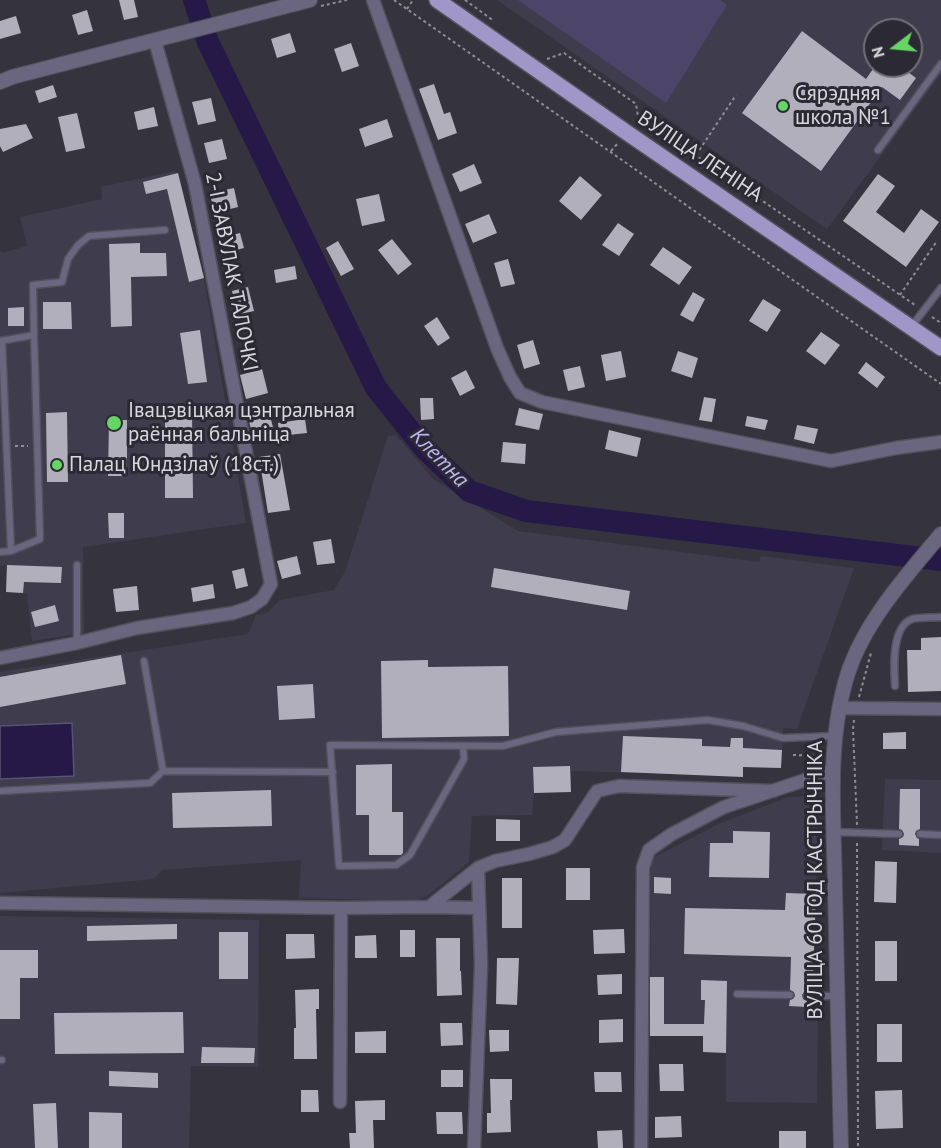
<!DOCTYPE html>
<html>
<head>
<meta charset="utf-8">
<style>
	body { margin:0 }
	#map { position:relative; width:941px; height:1148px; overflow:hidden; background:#35343e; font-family:"PT Sans",sans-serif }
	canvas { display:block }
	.north { position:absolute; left:863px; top:18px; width:60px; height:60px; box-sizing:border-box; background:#2b2a34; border:2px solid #706f78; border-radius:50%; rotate:254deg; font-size:16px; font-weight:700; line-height:24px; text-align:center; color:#d8d7de }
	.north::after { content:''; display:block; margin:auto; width:21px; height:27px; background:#67d466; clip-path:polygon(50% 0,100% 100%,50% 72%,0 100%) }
</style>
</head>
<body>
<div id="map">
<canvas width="941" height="1148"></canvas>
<div class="north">N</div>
</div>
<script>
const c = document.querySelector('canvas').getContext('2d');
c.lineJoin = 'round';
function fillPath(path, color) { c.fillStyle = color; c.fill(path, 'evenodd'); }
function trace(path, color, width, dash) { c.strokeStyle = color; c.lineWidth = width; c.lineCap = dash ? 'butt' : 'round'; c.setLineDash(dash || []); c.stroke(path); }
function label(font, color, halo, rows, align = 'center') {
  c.font = font + ' "PT Sans",sans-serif'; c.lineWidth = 6; c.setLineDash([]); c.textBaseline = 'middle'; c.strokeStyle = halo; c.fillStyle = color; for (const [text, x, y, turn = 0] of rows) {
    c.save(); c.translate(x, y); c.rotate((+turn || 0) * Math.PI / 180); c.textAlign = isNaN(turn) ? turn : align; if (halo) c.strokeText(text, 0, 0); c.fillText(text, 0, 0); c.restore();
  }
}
fillPath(new Path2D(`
	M497,0H941V74L827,229ZM875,30H911V66H875Z
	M175,171L176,174L178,173L204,278L246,523L83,547L84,633L32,641L27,594L6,592L7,565L0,566V251L2,253L27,246L20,217L102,199L101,187Z
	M396,435L433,479L518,531L759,562L761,556L854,568L797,729L783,728L781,768L743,767V777L710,776V760H701V775L571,771V792L534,793L532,815L472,816L469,862L427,896L414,901L299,898L301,860L162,870L154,879L0,893V672L248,634L256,615L267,613L280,600L334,590L345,572L388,436Z
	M885,779L941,780V853L882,850Z
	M819,796L813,978H807V1002L818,1003L817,1103L726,1102V1053L703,1052V1036H650L651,859L720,823L789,797Z
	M0,916L259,920L258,1067L191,1066L189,1148H0Z`), '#3f3c4d');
fillPath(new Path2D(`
	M518,0H720L727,5L666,103Z`), '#4d4569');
const water = new Path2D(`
	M72,723L74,776L0,779V726Z`);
fillPath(water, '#261847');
trace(water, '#5b5174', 1.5);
trace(new Path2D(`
	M194,0L208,42L376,388L424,448L469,491L526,511L941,560`), '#261847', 22);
fillPath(new Path2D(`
	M119,0H134L138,17L124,20Z
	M87,10L93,31L78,35L72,15Z
	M16,16L21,33L0,39V21Z
	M802,31L866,79L875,66H900L916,78L900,100L882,87L821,171L742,113Z
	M290,33L296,52L277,58L271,39Z
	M351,43L359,66L342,72L334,49Z
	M434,84L444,114L450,112L457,133L438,140L419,89Z
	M53,85L57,97L39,103L35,91Z
	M211,98L216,121L198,125L192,102Z
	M154,107L158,126L138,130L134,112Z
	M77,113L85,148L66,152L58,117Z
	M387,119L393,137L365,147L359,129Z
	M26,124L33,138L3,152L0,146V129Z
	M222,139L227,159L209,163L204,143Z
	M474,164L482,183L460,192L452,174Z
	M178,173L204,278L189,282L167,189L146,194L143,182Z
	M878,174L895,186L876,212L904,233L921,209L939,222L906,267L843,221Z
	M580,176L602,195L581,220L559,201Z
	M234,188L238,207L214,213L210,193Z
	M379,194L385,221L362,226L356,199Z
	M489,214L497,233L473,243L465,224Z
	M618,223L634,234L619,256L602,245Z
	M240,233L244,248L225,253L221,238Z
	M392,239L412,264L398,275L378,250Z
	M338,241L354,269L341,276L326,248Z
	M140,243V253H166L167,276L131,277L132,326L111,327L109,244Z
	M663,247L692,267L679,285L650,265Z
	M508,259L515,284L501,287L494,263Z
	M295,266L297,279L276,283L274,270Z
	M248,287L254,311L238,315L232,291Z
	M693,292L705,299L693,322L680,315Z
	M763,299L781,310L767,332L749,321Z
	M43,302H71L72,329H43Z
	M24,307V326H8V308Z
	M437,317L450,338L438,346L424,326Z
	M200,330L207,382L188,384L180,333Z
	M821,332L840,345L825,365L806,351Z
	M533,340L540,364L524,369L517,345Z
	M621,351L626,377L606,381L601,355Z
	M678,351L698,358L692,378L671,371Z
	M866,362L885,377L877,388L858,373Z
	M580,366L585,387L568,391L563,370Z
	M262,369L268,393L246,399L240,375Z
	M466,370L475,388L460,396L451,378Z
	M704,397L716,399L712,422L699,420Z
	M420,398H433L434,419L421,420Z
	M519,408L543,414L539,430L515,425Z
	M67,412L68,482H47L46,413Z
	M269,412L274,431L253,436L248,418Z
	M165,413H192L193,498H165Z
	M747,416L768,420L765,430L745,426Z
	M305,419L307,433L279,436L278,423Z
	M109,420H127V476H108Z
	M797,425L818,429L814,444L794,439Z
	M609,430L641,438L637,457L605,449Z
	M503,442L526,444L525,464L501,462Z
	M280,454L290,510L268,513L259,457Z
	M108,513H124V538H109Z
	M331,539L335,563L317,565L313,542Z
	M297,556L301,574L282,579L277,561Z
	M7,565L62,567L61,583L24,582L23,593L6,592Z
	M244,568L248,586L236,589L232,571Z
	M494,568L630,591L627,610L491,587Z
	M213,584L215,598L193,602L191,588Z
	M137,586L139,610L116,612L113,589Z
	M55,605L59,621L35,627L31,612Z
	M941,637V691L908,692L907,650H921V638Z
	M121,655L126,684L0,707V677Z
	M428,660V667L508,666L509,736L382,738L381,661Z
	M313,684L315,718L279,720L277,686Z
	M906,732V749H883V733Z
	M623,736L702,739V746L730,747L731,738H743V748L782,750L781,768L743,767V777L621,772Z
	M392,764V812H403V853L401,855H369V815H356V765Z
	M570,766L571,792L534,793L533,767Z
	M900,789H920V829L916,831L915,834L917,838L919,839V846L899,845V839L903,837L904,834L902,830L899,829Z
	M271,790L272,826L173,828L172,793Z
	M496,819L520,820V841H496Z
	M733,831L770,832L769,878L709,877L710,843H733Z
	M875,861L897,862L896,903L874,902Z
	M566,868H590V900H566Z
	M654,877L671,878V894L654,893Z
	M502,878H522V928H502Z
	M786,893L816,894L813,978H807V991L804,992L802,995L803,999L807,1001V1007L789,1006L790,1000L793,999L795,996L794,992L790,990L791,957L684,954L685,908L785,910Z
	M177,924V939L87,941V926Z
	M624,929L625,953L594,954L593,930Z
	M400,930H415V957H400Z
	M219,932H248V979H219Z
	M286,934H314L315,958L286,959Z
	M376,935L377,958H355V936Z
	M436,938H460V971H461L462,995L437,996Z
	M875,941H897V981H875Z
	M0,950H38V978H20V1019H0Z
	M497,958H519L517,1005L496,1004Z
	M622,974V994L598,995L597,975Z
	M650,977H664V1024H704L705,1000H701V980L727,981L726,1053L703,1052V1036H650Z
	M319,989V1009H316L317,1059H294V1028H296L295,990Z
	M183,1012L184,1053L55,1054L54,1013Z
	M623,1019V1042L599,1043V1020Z
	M440,1023H462L463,1045L441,1046Z
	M877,1024H902V1062H877Z
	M489,1030H509V1051L490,1052Z
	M386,1031V1053H355V1032Z
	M202,1047L255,1048L254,1063H201Z
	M659,1064H683L684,1091H660Z
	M441,1070H463V1087H441Z
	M109,1071L158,1073V1088L109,1086Z
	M594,1072H621L622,1092H595Z
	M490,1079H512V1100H510L511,1132L487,1133V1113H491Z
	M301,1090H318L319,1112H301Z
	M902,1090L903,1128L876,1129L875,1091Z
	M385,1100V1120H373L374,1148H350L349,1133H356L355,1101Z
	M56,1103L58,1148H35L33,1104Z
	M89,1112L122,1113V1148H89Z
	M436,1112H462L463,1134H437Z
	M681,1116L682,1137L655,1138V1117Z
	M622,1130L623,1148H598L597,1131Z
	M779,1131H806V1148H779Z`), '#b1afbc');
const service = new Path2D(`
	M878,150L941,64
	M911,327L941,288
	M34,335L33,285L62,282L68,259L78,245L89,236L165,230
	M0,341L34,335L40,539L11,551
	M0,552L11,551L2,341
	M77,565V643
	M144,661L163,771L333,772
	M895,686C894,669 891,627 912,619C919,617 933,618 941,617
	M463,746L464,759L410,855L396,865L339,866L330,745L503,746L556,732L708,720L743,726L783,738L835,736
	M0,791L150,783L163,771
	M834,832L899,834
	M920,834L941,835
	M737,994L790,995
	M807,996H837
	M0,1060H2`);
const minor = new Path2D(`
	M373,0L497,348L510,377L520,393L542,402L831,461L896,448L941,442
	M0,658L77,643L137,628L233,613L251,607L262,599L271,584L195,184L155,41
	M839,708L941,709
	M0,903L341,908L429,907L478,868L495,861L529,854L553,847L565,840L597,791L619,786L773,791
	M429,907L479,908
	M340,1102L341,908
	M474,1148L481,965L478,868
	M641,1148L643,867L649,850L672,834L724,807L832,771`);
const tertiary = new Path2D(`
	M0,82L12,77L310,0
	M841,1148C839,1062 837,975 835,889C834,817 826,742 848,673C865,621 907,575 941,534`);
const primary = new Path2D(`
	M437,0L626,132L941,348`);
trace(service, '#52515b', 9);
trace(minor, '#52515b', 15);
trace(tertiary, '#52515b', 16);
trace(primary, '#52515b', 18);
trace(new Path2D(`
	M394,0L941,384
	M465,0L494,21
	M321,6L347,0
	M407,9L413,0
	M547,59L564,53L636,104L638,116L915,305
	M611,151L619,142
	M696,155L736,95
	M900,295L937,241
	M932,317L941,323
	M15,446H28
	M859,697L871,653
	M854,720L853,729L857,825
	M793,755L821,756
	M857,843L858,1148`), '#8e8d95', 2, [3, 3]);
trace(service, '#6b667f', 6);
trace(minor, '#6b667f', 12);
trace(tertiary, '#6b667f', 14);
trace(primary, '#a096c7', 15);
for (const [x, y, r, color] of [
	[783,106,6,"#67d466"],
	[114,423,8,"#67d466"],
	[57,465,6,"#67d466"]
]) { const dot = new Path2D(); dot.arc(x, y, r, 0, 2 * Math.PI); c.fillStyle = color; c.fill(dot); trace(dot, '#2b2a34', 2); }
label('21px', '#d8d7de', '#2b2a34', [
	["Сярэдняя",795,94],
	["школа №1",795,118],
	["Івацэвіцкая цэнтральная",128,411],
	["раённая бальніца",128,435],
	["Палац Юндзілаў (18ст.)",69,465]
], 'left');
label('21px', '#d8d7de', '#2b2a34', [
	["ВУЛІЦА ЛЕНІНА",700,157,34],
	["2-І ЗАВУЛАК ТАЛОЧКІ",231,272,79],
	["ВУЛІЦА 60 ГОД КАСТРЫЧНІКА",816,880,-90]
]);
label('italic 22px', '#c1b4f5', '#2b2a34', [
	["Клетна",439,458,46]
]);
</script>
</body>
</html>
